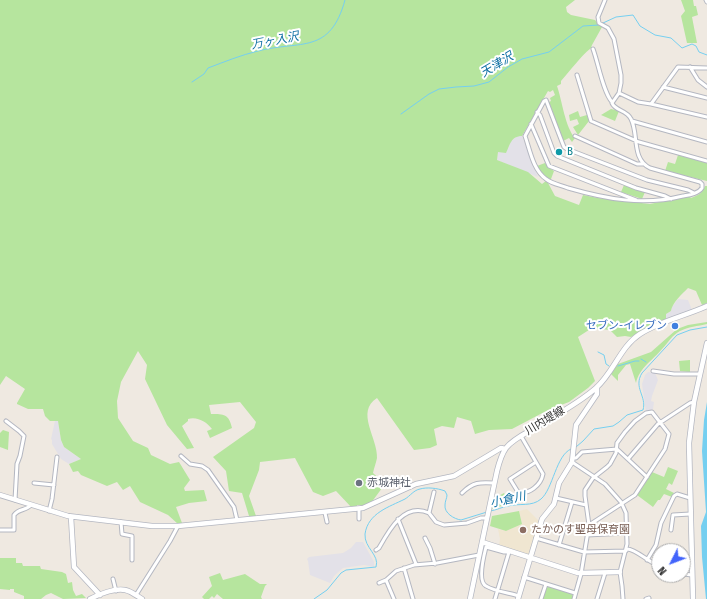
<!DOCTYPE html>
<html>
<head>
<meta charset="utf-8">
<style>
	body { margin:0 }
	#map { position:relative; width:707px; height:599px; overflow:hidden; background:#efe9e1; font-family:"Fira Sans Condensed",sans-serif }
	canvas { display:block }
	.north { position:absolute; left:651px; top:543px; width:40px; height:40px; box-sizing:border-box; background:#fff; border:1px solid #ababab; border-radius:50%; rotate:228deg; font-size:11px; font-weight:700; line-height:16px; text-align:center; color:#2e2e2e }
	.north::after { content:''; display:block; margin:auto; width:14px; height:18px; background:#4264fb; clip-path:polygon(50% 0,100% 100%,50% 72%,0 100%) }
</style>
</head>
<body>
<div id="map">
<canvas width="707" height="599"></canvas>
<div class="north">N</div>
</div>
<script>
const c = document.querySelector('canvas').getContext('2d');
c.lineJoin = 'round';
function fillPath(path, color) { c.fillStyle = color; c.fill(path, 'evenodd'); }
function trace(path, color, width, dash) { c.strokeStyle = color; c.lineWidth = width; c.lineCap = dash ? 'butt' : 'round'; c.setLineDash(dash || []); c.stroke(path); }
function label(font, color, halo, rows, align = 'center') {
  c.font = font + ' "Fira Sans Condensed","Noto Sans JP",sans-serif'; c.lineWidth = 4; c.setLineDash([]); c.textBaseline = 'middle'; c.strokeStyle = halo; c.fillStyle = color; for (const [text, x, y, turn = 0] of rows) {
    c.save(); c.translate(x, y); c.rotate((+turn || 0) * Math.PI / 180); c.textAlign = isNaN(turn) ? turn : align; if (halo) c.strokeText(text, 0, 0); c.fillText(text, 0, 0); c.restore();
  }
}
fillPath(new Path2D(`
	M517,136H522L538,177L497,160L498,152L509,147L510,142Z
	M678,299L688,300L692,310L666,319V314L671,311L672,307Z
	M648,372L655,373L658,380L652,396L651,401L654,402L653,409L646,412L642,384L645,375Z
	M55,421H58L61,440L64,447L81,459L69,464L61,459L52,444V440L51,439Z
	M356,542H363L374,562V567L364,565L343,568L334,576L330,583L310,575L308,561L307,559L309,557L343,553L351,548Z`), '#e3e1e8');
fillPath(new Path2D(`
	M527,509L539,521L529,554L528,555L499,545L500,539L498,529L506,531L522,524L519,511Z`), '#f0e6d1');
fillPath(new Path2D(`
	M0,0H575L566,7L567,12L571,15L595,20L602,27L592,45L591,48C579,58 571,70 561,81V84L557,86C562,100 565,127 575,138L572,142L569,138L563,141L549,102L551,101L550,98L555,95L553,90L550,92L548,91L522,136C511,136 510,145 506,153L498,152L497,160L528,172L542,184L546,181L548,183L555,196L579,205L583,195L598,198L650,204L689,196L691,198C698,195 702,194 705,186H707V303L702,305L696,291L688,288C682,294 672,303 671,311L666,314V319L643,330L631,337L625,336L617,337L610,330L592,328L578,337L595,381L588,388L569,402L548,410L512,429L489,430L475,434L471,421L457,417L454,428L442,426L434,429L437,445L430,448L414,450L377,398C355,412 378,438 377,458C376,463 374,468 373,473L385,484L371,503L361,506L360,505H357V507L352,508L336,491L323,496L313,492L295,458L260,462L259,470L249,496L256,516H249L242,493L229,491L226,471L213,457L254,428L256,422L240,402L209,405L211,414C224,414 229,414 232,428L210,438L207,431L212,429C207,422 197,416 188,419V421L182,426L194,448L187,449L167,425L145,379L147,365L138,351L121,382L117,401L118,418L133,441L148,448L151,455L170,464L179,462L190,480L184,488L185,491L204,490L207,501L189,503L176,507L182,523L178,524L168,515L140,502L130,486L123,490L117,482L107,486L81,475L78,471L73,472L69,464L81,459L64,447L61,440L58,421H50L45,416L43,409H28L17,404V403L25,389L6,376L0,385Z
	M681,0H693L694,6H696L698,15L692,17L697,43H687L681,16L685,11Z
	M611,109L619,111L615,121L601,115Z
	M578,111L580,117L587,115L589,121L578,135L573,127L579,124L577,119L570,121L569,115Z
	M678,155L707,163V181L665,171L668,162L675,164Z
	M545,163L548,167L554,171L551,179H549L539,172L537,166Z
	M624,185L645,192L642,199L621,192Z
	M707,322V324C698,326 688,327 680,331C672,335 668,343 662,349C653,360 639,368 636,383L630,364L626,365L618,375V381L611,374L618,364L651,352L677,329L688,325Z
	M690,360V372L680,371L679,361Z
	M3,430L9,432L8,450L0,447V433Z
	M668,467L678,471L672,485L669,483L666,489L674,493L672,497L664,494L660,500H658L653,507L637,495L652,472L664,477Z
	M504,493L511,503L492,509L493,499Z
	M519,511L522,524L506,531L490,526L492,516Z
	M0,558H16V563H22L23,566H40L41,569L62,572L66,574L68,583L72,582L73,590L76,596L82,594L86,598L63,599L51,593L46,595L41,599H24V596L14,592V589H10V590L0,589Z
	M220,573L223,580L245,574L260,584H267L265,586L261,597L262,599H223L217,594L214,598L212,596L209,599H204L202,597L212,586L209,577Z
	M549,586L572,594L573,596L572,599H542L546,588Z`), '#b6e59e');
fillPath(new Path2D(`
	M707,402V599H706L702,557L701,526L706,512L702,451L704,420Z`), '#75cff0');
trace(new Path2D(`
	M603,23L616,17L633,15L640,26L655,35L671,38L682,48L692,44L696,46L699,52L707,55
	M192,82L204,74L208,68C224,62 241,55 258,51C301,40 330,55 345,0
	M401,114L429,94L439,89L456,87L474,86L489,82L508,67L522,59L549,52L583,26L599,25
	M598,352L604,355L606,364L609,366
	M641,359L646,362
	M618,366L635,361H639
	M576,447L583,441L594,429L613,426L619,422L627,415L643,410C647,396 633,388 642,373L677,335L690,330L707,327
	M490,511C497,510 502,507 508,506C519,503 532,507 541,499C553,489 556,455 571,449
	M314,599L327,590L341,573L346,570L376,567C380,555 364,548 365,534C368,513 389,507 405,499C410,496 414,490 420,489C427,487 437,488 445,491L447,495C447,498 445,501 445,505C444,513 454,519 461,520L487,512`), '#75cff0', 1);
const street = new Path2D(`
	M605,0L598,17L599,23L608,28L614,39L621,75V83L619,93
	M706,0L707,2
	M593,49C598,62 603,92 612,102
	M690,67L698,80L707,87
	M577,75L591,121L639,142L707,161
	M663,87L707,98
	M651,104L707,117
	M537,112L540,115L554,153L557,156L636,188L665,196L671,199
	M632,121L707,142
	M531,124L549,166L636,200
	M575,136L637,164H643
	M694,193L688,190L647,180L567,149L564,147L562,142L546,100L544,101L525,136C530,150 533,170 546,179C552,184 561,185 568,188C606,199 643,206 683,196C689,195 698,194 702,188V184L700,182L650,168C631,159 639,134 631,119C627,110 615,111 612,103L619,93L638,102L651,104L678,67L707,68
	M653,371L674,374H700
	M6,421L19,431L24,436L20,456L17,464L15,500
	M521,436L536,462
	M181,456L190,464L202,466L208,470L234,507L237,520
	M573,458H576L582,452L617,449L647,477
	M628,459L658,424L690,403L694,402
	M536,462L543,474C541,485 529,495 518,492L510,479Z
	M572,462L605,484L621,502L626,513L627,544L620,572L622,586L623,599
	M34,483L54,485
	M462,493C473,482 480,482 494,483
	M556,498L586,505
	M49,511L52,499L57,457
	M325,513L327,522
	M429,513L434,492
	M359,519V509
	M398,519L416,564
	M121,522L122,534L132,536V560
	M0,530H14V515C19,508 26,511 31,505
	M671,530L673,515L690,514
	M587,535L627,533
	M425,538L430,548L435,564
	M536,538L584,552L626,551
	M559,545L572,502
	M627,549C636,549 648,562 659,566
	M376,550L379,548C389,530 404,502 429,513L436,522L444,525L467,523L481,518H487
	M664,551L665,549
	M647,560L656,545L661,523L674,496L677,494L690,498
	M404,568L413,599
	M683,574L692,575
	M524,577L575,593
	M113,579L116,591
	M386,580L394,599
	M379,583L386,580L396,571L414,565L437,563L479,555
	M136,595L170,541L178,526
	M495,599L509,552H504L486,547C484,555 477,581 486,586C494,591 509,593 519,596
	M541,599L546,584
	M574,599L581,574L589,525L585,496V490L593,478L607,467L610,464L616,453L617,443L625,432L635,421L646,413L652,412L669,434L665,449L635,495L589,525
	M597,599L605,573
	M646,599L649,598`);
const secondary = new Path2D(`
	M0,495L68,516L152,526H178L363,508L416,484L454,476L501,448L505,449
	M71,517L74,567L100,595
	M482,542L578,573L620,572
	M90,599C100,594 114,588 125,590C131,591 137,596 142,599
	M470,599L497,471C499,463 501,455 506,448C512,440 524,434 533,429C554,416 578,404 596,388C614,372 620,347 640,334C660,321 685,316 707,306
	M518,599L542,519L554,504L559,483L572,462L576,425L597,394V387
	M693,599L689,443L694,402L707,343`);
trace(street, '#b4b7c1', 5);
trace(secondary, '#b4b7c1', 6);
trace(street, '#fff', 3);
trace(secondary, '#fff', 4.5);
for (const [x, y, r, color] of [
	[559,152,4,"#0f9aa8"],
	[675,326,4,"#3f7fe0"],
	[359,483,4,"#6b7280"],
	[523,530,4,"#8d6e63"]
]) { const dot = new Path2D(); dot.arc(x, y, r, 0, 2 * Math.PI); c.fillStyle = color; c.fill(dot); trace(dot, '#fff', 1.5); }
label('11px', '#0d838f', '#fff', [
	["B",567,152]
], 'left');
label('11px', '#366cbe', '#fff', [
	["セブン-イレブン",667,326]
], 'right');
label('11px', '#2e2e2e', '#fff', [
	["川内堤線",545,421,-31]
]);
label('11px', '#5b616d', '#fff', [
	["赤城神社",367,483]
], 'left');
label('11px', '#785e54', '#fff', [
	["たかのす聖母保育園",531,530]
], 'left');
label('italic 12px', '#0d6fa3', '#fff', [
	["万ヶ入沢",275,41,-11],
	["天津沢",497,65,-31],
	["小倉川",508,500,-12]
]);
</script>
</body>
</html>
